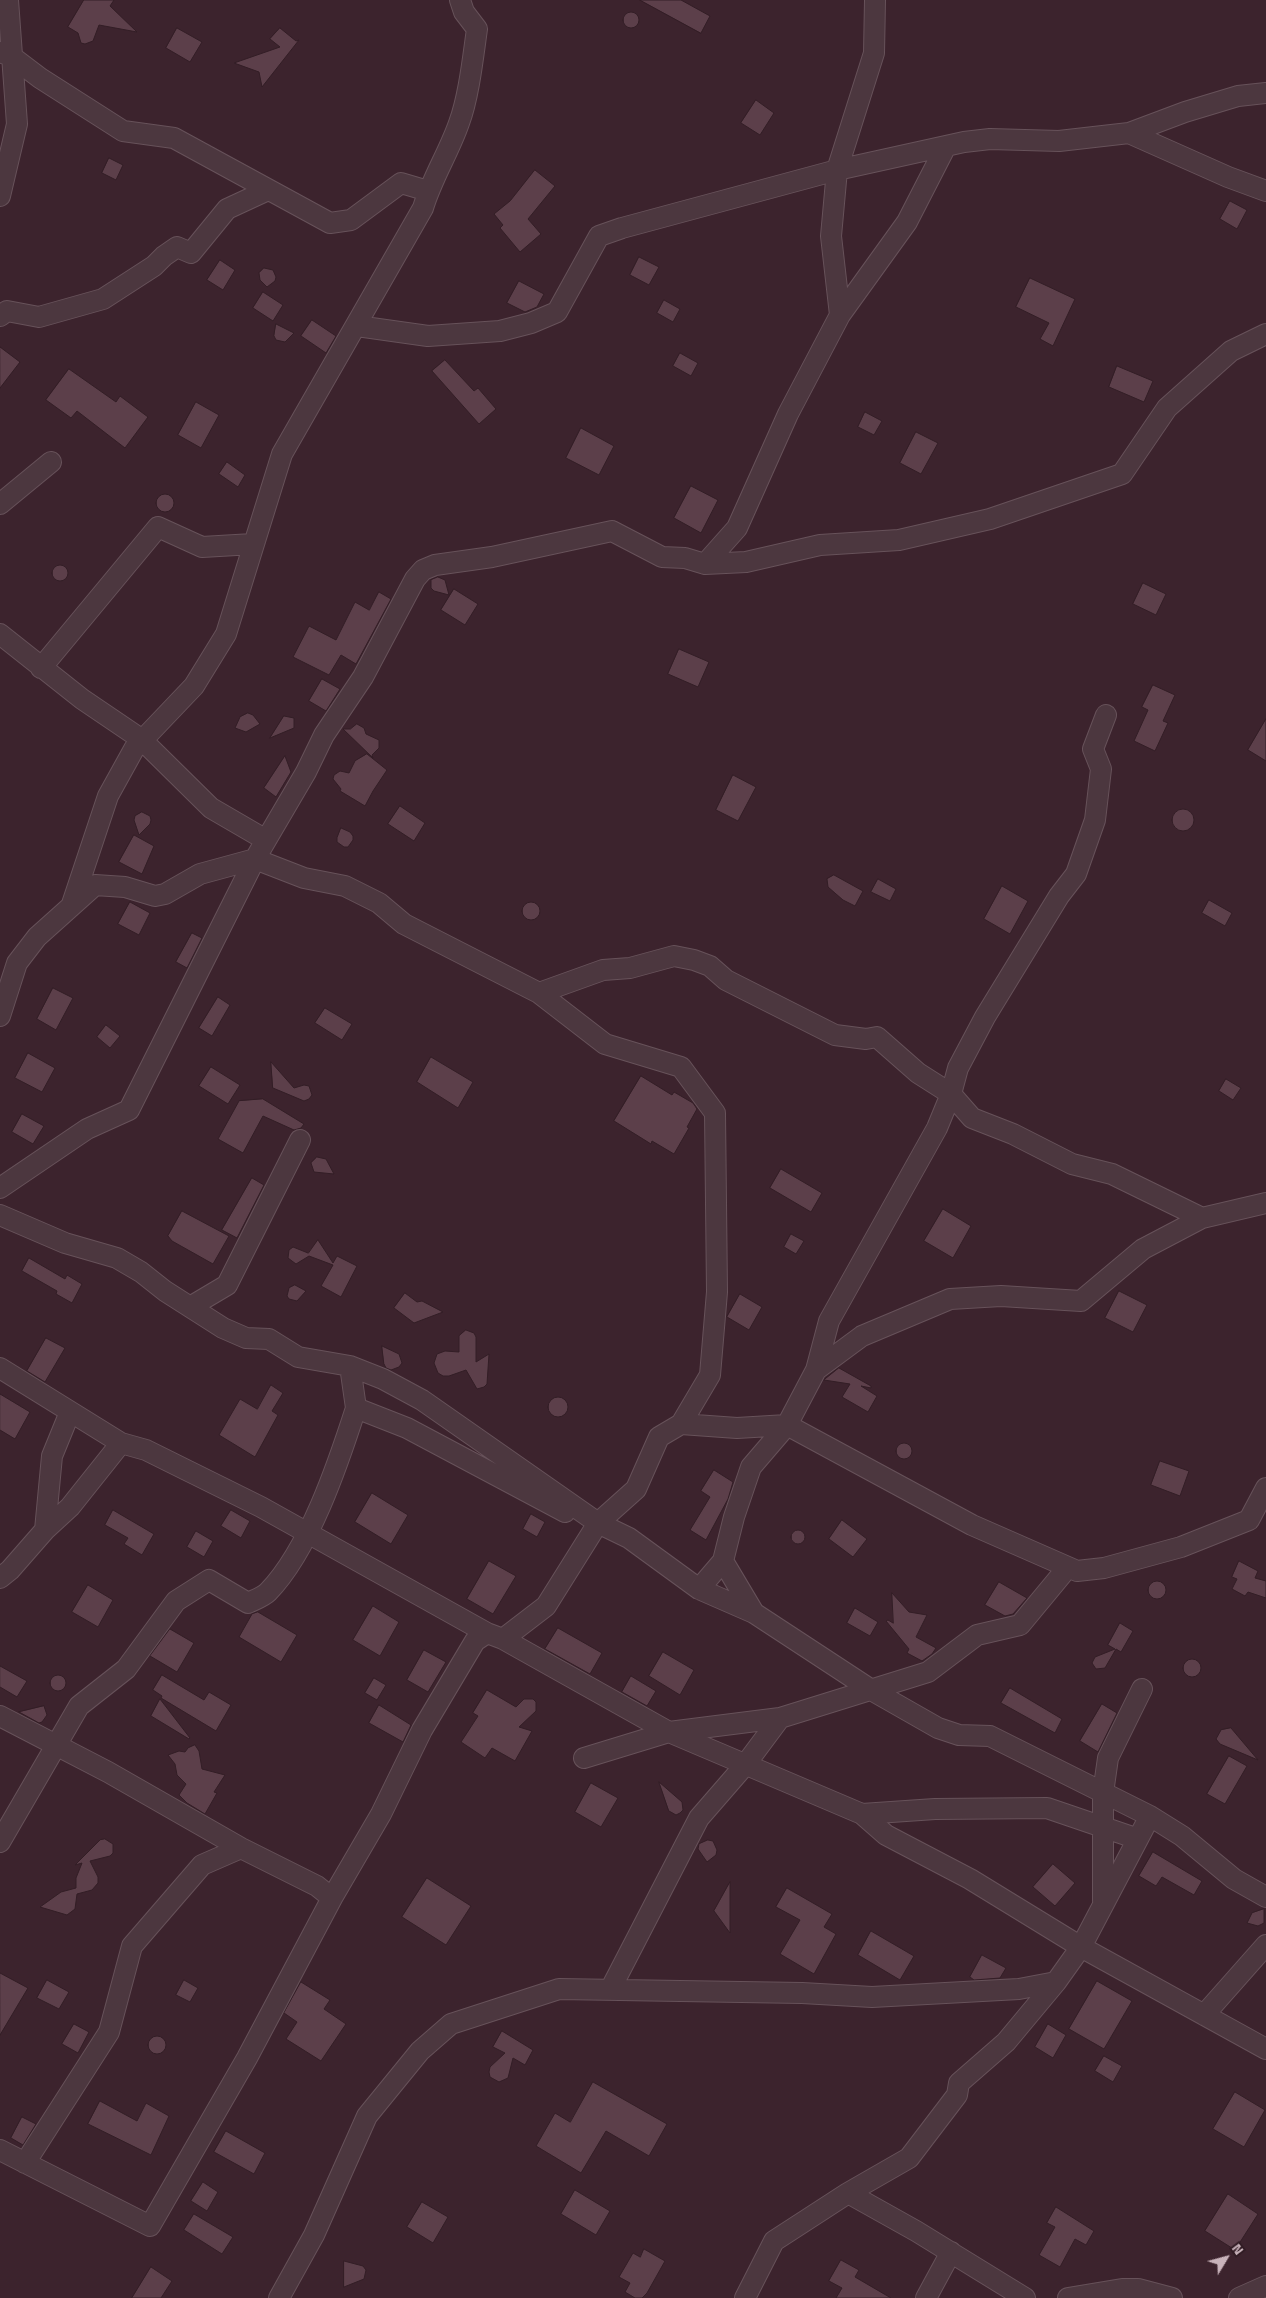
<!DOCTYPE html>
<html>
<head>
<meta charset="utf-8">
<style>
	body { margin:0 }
	#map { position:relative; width:1266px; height:2298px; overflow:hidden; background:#3c232d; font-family:"Titillium Web",sans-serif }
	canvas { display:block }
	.north { position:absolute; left:1201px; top:2233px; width:50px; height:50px; -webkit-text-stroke:4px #311c24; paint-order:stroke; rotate:53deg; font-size:14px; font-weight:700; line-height:20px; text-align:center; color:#c8b2ba }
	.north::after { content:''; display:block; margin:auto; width:18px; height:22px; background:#c8b2ba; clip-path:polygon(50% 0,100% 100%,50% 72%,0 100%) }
</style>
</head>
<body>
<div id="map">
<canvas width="1266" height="2298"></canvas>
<div class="north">N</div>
</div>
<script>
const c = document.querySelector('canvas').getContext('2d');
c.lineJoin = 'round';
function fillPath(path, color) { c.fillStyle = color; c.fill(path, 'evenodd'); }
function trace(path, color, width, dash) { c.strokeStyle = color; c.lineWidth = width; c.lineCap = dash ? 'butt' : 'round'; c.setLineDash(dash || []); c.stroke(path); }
const building = new Path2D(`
	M84,0H114L110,6L137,32L99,25L93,41L85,44L81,43L78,33L68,27Z
	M640,0H681L710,16L701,33Z
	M623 20a8 8 0 1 1 16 0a8 8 0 1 1-16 0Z
	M177,28L202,42L190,62L166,48Z
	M280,28L296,41L299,40L262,87L259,72L234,63L280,47L270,39Z
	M756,100L774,113L760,135L741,123Z
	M109,158L123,165L116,180L102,173Z
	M535,170L555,186L528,219L541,234L520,252L500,228L503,225L494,214L510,201Z
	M1230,201L1247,210L1237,229L1220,219Z
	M639,257L659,267L649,285L630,275Z
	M220,260L235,270L223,290L207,280Z
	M264,268L273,270L276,277L275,281L267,287L260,280L259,273Z
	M1030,278L1075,299L1053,346L1040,339L1049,323L1016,307Z
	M519,281L544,294L537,307L525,312L507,303Z
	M263,292L283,305L273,321L253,308Z
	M664,300L680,309L673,322L657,313Z
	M312,320L336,336L326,353L301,336Z
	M276,324L294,333L285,342L276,340L274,336Z
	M0,347L20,362L0,388Z
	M680,353L698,363L691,376L673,366Z
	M445,360L474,391L478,388L496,409L479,424L432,371Z
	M1117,366L1153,381L1144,402L1109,387Z
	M69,369L116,402L120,396L148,417L125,448L77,411L71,418L46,400Z
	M196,402L219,415L201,448L178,435Z
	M865,412L882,421L874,435L858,427Z
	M581,428L614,446L599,475L566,458Z
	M916,432L938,443L921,474L900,463Z
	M227,462L245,475L238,487L219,474Z
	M691,486L718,500L701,533L674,518Z
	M156 503a9 9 0 1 1 18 0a9 9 0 1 1-18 0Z
	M52 573a8 8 0 1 1 16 0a8 8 0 1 1-16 0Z
	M438,577L445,580L449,595L434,591L431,588V580Z
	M1143,583L1166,594L1156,615L1133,604Z
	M454,589L478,604L465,625L441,610Z
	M379,592L391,599L356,664L341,655L329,675L293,657L309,626L336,640L355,602L369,610Z
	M679,649L709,662L698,687L668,674Z
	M322,679L340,689L326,711L309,701Z
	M1153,685L1175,695L1163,721L1168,723L1155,751L1134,741L1148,710L1142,707Z
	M248,713L253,715L260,724L246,732L235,728L240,717Z
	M284,716L294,718V728L270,738Z
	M1266,719V761L1248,750Z
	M357,724L364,728L366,734L379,740V748L372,755L373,758L343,729H350Z
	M367,754L387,770L373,791L365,806L340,791L341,789L333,779L334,775L340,771L349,773L355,761Z
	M285,756L291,772L276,797L264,788Z
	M733,775L756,787L738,821L716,810Z
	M400,806L425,823L414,841L388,824Z
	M1172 820a11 11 0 1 1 22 0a11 11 0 1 1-22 0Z
	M142,812L150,816L151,820L150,824L139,835L134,820L135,816Z
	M341,828L350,832L353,836V840L348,847H344L337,842V838Z
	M134,835L154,846L142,874L119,862Z
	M834,875L863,891L855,906L843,900L828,887L827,879Z
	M878,879L896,889L890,901L871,892Z
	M1002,886L1028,901L1010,934L984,919Z
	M1209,900L1232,913L1225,926L1202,913Z
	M130,902L150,913L139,935L118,924Z
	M522 911a9 9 0 1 1 18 0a9 9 0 1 1-18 0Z
	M192,933L202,938L187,968L176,962Z
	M53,988L73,998L56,1030L37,1019Z
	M218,997L230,1005L212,1036L199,1028Z
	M325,1008L352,1024L342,1040L315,1023Z
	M106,1025L120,1036L110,1048L97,1037Z
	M28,1053L55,1068L42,1092L15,1078Z
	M431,1057L473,1082L458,1108L417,1082Z
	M271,1062L294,1088L304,1085L309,1086L312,1095L309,1099L304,1101L273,1088Z
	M211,1067L240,1085L228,1104L199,1086Z
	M641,1076L672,1095L674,1092L693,1103L697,1109L687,1127L689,1128L674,1154L652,1141L651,1144L614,1121Z
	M1226,1079L1241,1088L1233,1100L1219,1091Z
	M263,1099L304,1124L301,1128L294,1130L263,1116L243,1153L218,1139L239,1101Z
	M22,1114L44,1126L33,1144L12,1132Z
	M317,1157L326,1159L334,1174L314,1172L311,1163Z
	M781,1169L822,1193L811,1212L770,1188Z
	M252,1178L264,1185L237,1238L222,1230Z
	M943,1209L971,1226L953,1258L924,1241Z
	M182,1211L229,1236L213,1264L172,1241L168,1236Z
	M791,1234L804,1241L796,1254L784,1247Z
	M318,1240L333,1263L337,1256L357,1266L341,1297L321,1286L333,1265L309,1256L296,1264L288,1258L289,1250L293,1247L308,1253Z
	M29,1258L65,1279L67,1275L82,1284L72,1303L56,1294L57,1291L22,1271Z
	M295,1285L306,1291L297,1301L289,1299L287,1296L289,1288Z
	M1119,1291L1147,1305L1133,1332L1105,1318Z
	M405,1293L417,1302L422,1301L443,1312L414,1323L394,1308Z
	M740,1294L762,1307L749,1330L727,1317Z
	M466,1330L474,1333L476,1337V1362L489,1354L487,1384L484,1387L477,1389L466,1370L449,1376H443L438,1373L434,1363L437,1354L445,1351L459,1352V1336Z
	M46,1338L65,1348L45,1382L27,1371Z
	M382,1346L399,1354L402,1363L399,1367L391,1370L386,1368L384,1364Z
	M839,1368L871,1386V1388L861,1386L877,1396L868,1412L842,1397L850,1384L824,1380Z
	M271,1385L283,1393L272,1411L278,1415L255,1457L219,1435L240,1399L257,1409Z
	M0,1394L30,1412L15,1439L0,1430Z
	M548 1407a10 10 0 1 1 20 0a10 10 0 1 1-20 0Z
	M896 1451a8 8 0 1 1 16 0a8 8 0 1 1-16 0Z
	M1160,1461L1189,1471L1180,1496L1151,1485Z
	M714,1470L733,1482L728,1499L706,1540L690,1530L710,1497L701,1491Z
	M372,1493L408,1515L391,1544L355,1522Z
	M113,1510L154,1534L142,1555L124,1544L128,1538L105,1525Z
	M231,1510L250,1521L241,1538L221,1526Z
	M531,1514L545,1522L537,1537L523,1529Z
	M842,1520L867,1539L853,1557L829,1539Z
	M791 1537a7 7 0 1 1 14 0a7 7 0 1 1-14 0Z
	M196,1531L213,1541L204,1557L187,1547Z
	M489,1561L516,1576L493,1614L467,1599Z
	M1239,1561L1258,1571L1255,1578L1266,1581V1598L1248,1592L1245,1596L1232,1589L1237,1579L1232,1577Z
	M1148 1590a9 9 0 1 1 18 0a9 9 0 1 1-18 0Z
	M999,1582L1027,1598L1013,1614L1005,1616L985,1605Z
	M88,1585L113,1600L98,1627L72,1612Z
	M892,1593L909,1612L927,1615L916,1637L936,1648L932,1654L922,1661L907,1653L909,1649L886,1621L888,1620L893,1623Z
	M373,1606L399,1622L380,1656L353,1640Z
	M855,1608L878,1622L870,1636L847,1623Z
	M258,1612L297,1635L281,1662L239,1637L252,1614Z
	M1120,1623L1133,1631L1121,1652L1116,1649L1105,1668L1096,1669L1092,1663L1095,1657L1115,1649L1108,1645Z
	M558,1628L602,1653L590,1674L545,1649Z
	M170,1629L194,1643L177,1672L150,1656Z
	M424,1650L446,1662L428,1692L407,1680Z
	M663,1652L694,1670L680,1695L649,1676Z
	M1183 1668a9 9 0 1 1 18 0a9 9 0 1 1-18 0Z
	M0,1666L27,1681L17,1697L0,1687Z
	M162,1675L204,1700L209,1692L231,1705L216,1731L161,1698L162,1696L153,1690Z
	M50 1683a8 8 0 1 1 16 0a8 8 0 1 1-16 0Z
	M631,1676L656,1691L647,1706L622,1692Z
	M374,1678L386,1685L377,1700L365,1693Z
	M1010,1688L1062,1719L1055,1733L1001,1703Z
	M487,1690L516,1707L524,1699H533L536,1702V1711L519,1727L532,1731L515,1761L492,1748L485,1758L461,1742L478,1716L473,1713Z
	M160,1699L190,1738L189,1739L151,1716Z
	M1102,1704L1117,1713L1098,1752L1080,1741Z
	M379,1705L411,1725L403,1742L369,1723Z
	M44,1706L47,1715L42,1722L39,1723L19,1712Z
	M1231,1728L1258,1760L1220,1744L1216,1739L1221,1730Z
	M195,1745L199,1751L202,1769L225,1775L214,1792L217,1793L205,1814L187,1803L179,1795L186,1784L177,1775L175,1764L168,1755L179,1751L185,1752L188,1748Z
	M1229,1756L1247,1766L1225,1804L1207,1794Z
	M659,1782L682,1802L683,1810L680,1813L676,1815L669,1811Z
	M591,1783L618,1798L601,1827L575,1812Z
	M105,1839L113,1844V1853L110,1856L90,1861L98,1877V1883L92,1890L77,1894L75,1909L67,1915L40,1907L61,1892L76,1888V1878L82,1863L75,1865L100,1840Z
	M708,1840L713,1841L717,1850L716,1855L707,1862L698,1849L699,1844Z
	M1153,1852L1202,1881L1194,1895L1162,1877L1156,1886L1139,1876Z
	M1053,1864L1075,1883L1055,1906L1033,1887Z
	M427,1878L471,1906L446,1945L402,1917Z
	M730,1882V1933L714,1911Z
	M787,1888L832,1914L824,1927L836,1934L814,1974L780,1954L800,1920L776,1907Z
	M1264,1909V1923L1258,1926L1247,1923L1252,1913Z
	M871,1931L914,1956L900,1980L858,1955Z
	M982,1955L1006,1968L1000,1978L974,1980L970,1977Z
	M0,1973L28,1988L0,2035Z
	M47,1980L69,1992L59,2009L37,1998Z
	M184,1980L198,1988L190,2002L176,1995Z
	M1097,1981L1132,2001L1104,2049L1069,2029Z
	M301,1982L330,2000L324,2009L346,2024L321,2061L286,2039L297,2022L284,2013Z
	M74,2024L89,2032L78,2053L62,2044Z
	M1048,2024L1066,2035L1053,2058L1035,2047Z
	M502,2031L533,2050L525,2065L513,2058L508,2078L499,2082L490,2077L489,2072L490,2067L505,2053L493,2047Z
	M148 2045a9 9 0 1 1 18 0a9 9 0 1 1-18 0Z
	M1104,2056L1122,2066L1113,2082L1095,2071Z
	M593,2082L667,2124L649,2156L606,2131L581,2173L536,2146L555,2113L570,2122Z
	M1235,2092L1265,2110L1244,2147L1213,2129Z
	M100,2101L137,2121L146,2103L169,2116L151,2155L88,2124Z
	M22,2117L36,2124L23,2145L11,2138Z
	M226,2131L265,2153L254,2174L214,2152Z
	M203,2182L218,2192L207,2211L191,2201Z
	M575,2190L610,2211L596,2235L561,2214Z
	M1228,2194L1258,2214L1235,2250L1205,2231Z
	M422,2202L448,2217L433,2243L407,2227Z
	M1056,2207L1094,2231L1086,2245L1075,2239L1060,2267L1039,2255L1055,2227L1047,2223Z
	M194,2214L233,2237L222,2254L184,2230Z
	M644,2249L665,2261L647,2293L642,2298H635L625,2292L630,2283L619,2277L633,2253L640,2257Z
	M841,2260L859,2270L855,2277L891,2298H836L842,2288L829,2281Z
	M344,2261L363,2266L366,2270L364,2279L344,2287Z
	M151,2267L172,2281L161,2298H132Z`);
fillPath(building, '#5c3f4a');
trace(building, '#331e26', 1);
const minor = new Path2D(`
	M0,52L11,56L40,78L123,131L174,138L330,223L351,220L401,183L428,191
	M1129,133L1228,177L1266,191
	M0,196L17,124L8,0
	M840,315L907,222L946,146
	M0,316L7,311L39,317L103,299L154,266L164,256L177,247L191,253L227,209L268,190
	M357,326L428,336L500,331L531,323L557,312L599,236L622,228L837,170L964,142L990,139L1059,141L1129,133L1185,112L1238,96L1266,93
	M0,504L51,462
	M705,564L746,562L820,545L899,540L990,519L1122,474L1167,408L1231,351L1266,334
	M0,634L82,699L141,739L211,808L266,840
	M41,668L158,527L202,547L253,544
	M72,904L108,796L134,749L194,686L226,634L282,454L423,208C432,178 449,152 459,123C469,96 473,57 477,29L464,12L460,0
	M539,993L605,1044L681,1067L715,1113L717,1292L710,1375L681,1424
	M0,1016L17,963L37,937L95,885L125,887L155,896L165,894L200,874L255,859L304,878L345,886L379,903L404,924L539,993L603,970L630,968L674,956L694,960L710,966L726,980L835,1035L866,1039L877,1037L918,1073L951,1094L972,1118L1013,1134L1072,1164L1112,1174L1202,1218
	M0,1188L87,1129L129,1110L255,859L306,772L324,735L363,677L415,579L423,570L435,565L492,557L612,531L662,557L685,558L705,564L737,528L788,414L840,315L831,236L837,170L874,53L875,0
	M0,1215L65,1243L117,1258L141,1272L165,1291L223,1328L246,1338L269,1339L298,1357L350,1366L383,1379L422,1400L598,1523L629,1538L699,1589L754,1613L873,1691L938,1728L959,1735L990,1736L1150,1816
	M190,1307L227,1285L300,1140
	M350,1366L356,1408L407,1428L565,1512
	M0,1368L121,1443L146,1450L261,1507L487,1633L503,1639L669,1732L862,1814L886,1835L970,1879L1081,1947L1266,2049
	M816,1370L829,1321L937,1128L951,1094L958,1068L985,1017L1059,896L1076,874L1095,820L1101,769L1093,749L1106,715
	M45,1530L52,1456L70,1412
	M723,1561L754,1613
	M0,1578L10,1570L45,1530L70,1507L121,1443
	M699,1589L723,1561L734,1517L751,1467L787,1425L972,1525L1077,1571L1104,1568L1181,1547L1249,1520L1266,1488
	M503,1639L546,1606L598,1523L636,1489L659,1437L681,1424L737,1428L787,1425L816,1370L862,1336L950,1299L1001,1296L1081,1301L1143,1249L1202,1218L1266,1203
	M0,1716L108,1772L241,1848L317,1886L332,1898L381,1814L422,1730L475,1641L487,1633
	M584,1758L669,1732L780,1718
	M862,1814L935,1809L1047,1808L1138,1839
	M0,1842L79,1706L126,1669L176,1601L209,1580L248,1603C254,1600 263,1597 268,1592C309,1550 338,1464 356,1408
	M1103,1901V1793L1108,1758L1142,1689
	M610,1990L699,1818L745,1765L780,1718L928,1672L977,1635L1020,1625L1068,1567
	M1204,2015L1266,1945
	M0,2150L150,2226L247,2058L332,1898
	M25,2163L109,2032L132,1946L202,1865L241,1848
	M848,2193L916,2231L1025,2298
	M279,2298L314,2235L367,2116L420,2051L451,2024L559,1989L802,1993L872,1997L1019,1989L1056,1982
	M745,2298L774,2241L848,2193L909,2158L957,2095L959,2083L1006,2042L1056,1982L1081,1947L1150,1816L1182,1836L1234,1879L1266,1897
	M926,2298L951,2252
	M1068,2298L1122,2289H1138L1172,2298
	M1239,2298L1266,2286`);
trace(minor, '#67525a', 22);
trace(minor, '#4c373f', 20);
</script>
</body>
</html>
